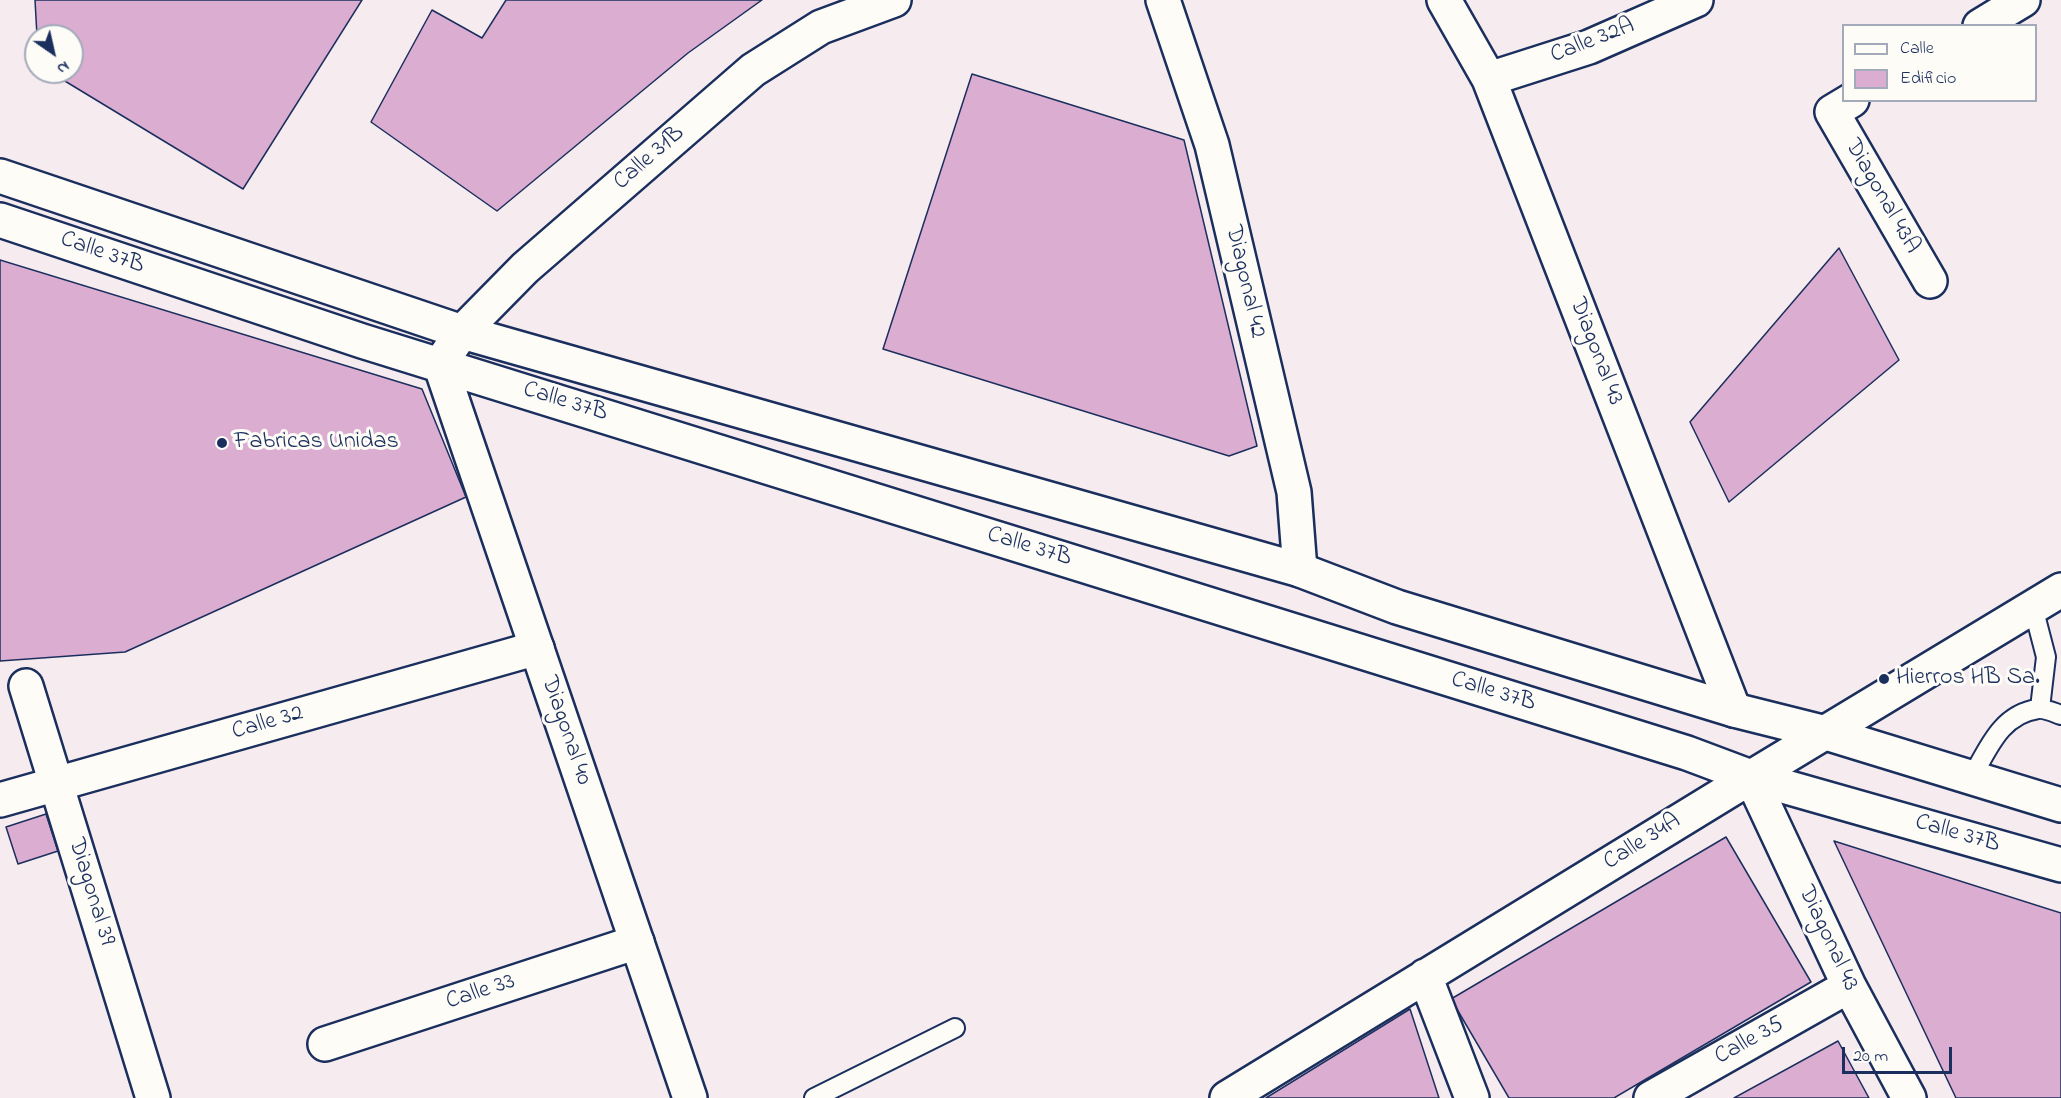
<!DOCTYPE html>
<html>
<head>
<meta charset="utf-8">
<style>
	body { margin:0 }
	#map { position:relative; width:2061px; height:1098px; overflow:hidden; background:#f6ecef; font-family:"Indie Flower",sans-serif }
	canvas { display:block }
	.legend { position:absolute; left:1842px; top:24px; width:195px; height:78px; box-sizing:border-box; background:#fdfcf7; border:2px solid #a3aaba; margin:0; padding:8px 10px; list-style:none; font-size:18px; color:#1b2f5e }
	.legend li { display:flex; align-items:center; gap:12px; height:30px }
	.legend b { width:30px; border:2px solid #a3aaba }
	.north { position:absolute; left:24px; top:24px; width:60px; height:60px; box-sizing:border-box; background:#fdfcf7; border:2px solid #a3aaba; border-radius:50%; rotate:146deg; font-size:16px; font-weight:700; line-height:24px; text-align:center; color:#1b2f5e }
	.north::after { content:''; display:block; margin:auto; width:21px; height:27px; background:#1b2f5e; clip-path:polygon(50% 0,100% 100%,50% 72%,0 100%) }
	.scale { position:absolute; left:1842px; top:1047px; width:110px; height:27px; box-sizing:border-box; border:3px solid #1b2f5e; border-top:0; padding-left:8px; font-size:18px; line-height:21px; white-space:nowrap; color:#1b2f5e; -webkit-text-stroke:4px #fdfcf7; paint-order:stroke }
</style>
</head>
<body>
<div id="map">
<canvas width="2061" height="1098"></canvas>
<ul class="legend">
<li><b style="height:8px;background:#fdfcf7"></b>Calle</li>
<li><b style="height:16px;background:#dbadd0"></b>Edificio</li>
</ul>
<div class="north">N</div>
<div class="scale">20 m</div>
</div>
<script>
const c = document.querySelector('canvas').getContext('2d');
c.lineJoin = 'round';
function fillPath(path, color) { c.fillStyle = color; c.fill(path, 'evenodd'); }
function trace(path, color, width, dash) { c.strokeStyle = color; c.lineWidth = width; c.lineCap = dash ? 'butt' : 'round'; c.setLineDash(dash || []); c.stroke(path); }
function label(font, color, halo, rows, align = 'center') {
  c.font = font + ' "Indie Flower",sans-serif'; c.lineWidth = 6; c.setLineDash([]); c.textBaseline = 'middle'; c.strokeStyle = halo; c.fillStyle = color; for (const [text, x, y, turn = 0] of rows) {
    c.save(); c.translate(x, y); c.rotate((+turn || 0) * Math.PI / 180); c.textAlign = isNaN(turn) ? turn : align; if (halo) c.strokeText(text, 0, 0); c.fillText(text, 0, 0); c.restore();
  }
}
const building = new Path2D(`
	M35,0H362L243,189L50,72H72V36H37Z
	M506,0H762L688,53L497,211L371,122L432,10L482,38Z
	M972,74L1184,140L1257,446L1229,456L883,349Z
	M1839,248L1899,360L1729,502L1690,422Z
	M0,260L422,389L466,497L125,652L0,661Z
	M46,814L58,851L18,864L6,827Z
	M1726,837L1811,982L1614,1098H1509L1451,999Z
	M1834,841L2061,913V1098H1956Z
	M1410,1009L1439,1098H1266Z
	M1838,1041L1869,1098H1734Z`);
fillPath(building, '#dbadd0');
trace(building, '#1b2f5e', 1.5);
const lane = new Path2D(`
	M2033,607L2046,657L2040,708
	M1972,777C1988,749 2001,714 2038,709C2045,708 2055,713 2061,715
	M814,1098L955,1028`);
const street = new Path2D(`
	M1163,0L1212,145L1294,492L1300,570
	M1444,0L1489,79L1734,710
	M1980,26L2023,0
	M1489,79L1589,47L1696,0
	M1852,100L1832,112L1930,281
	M440,364L462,332L525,268L753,70L821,27L894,0
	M26,686L153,1098
	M1751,777L1849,986L1909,1098
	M0,800L537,648
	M1425,976L1472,1098
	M325,1044L637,942
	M1227,1098L1730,790L2061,590
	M1651,1098L1849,986`);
const secondary = new Path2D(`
	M0,176L462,332L1300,570L1397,607L1734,710L1826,733L2061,805
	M0,220L362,341L1687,753L1751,777L2061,865
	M440,364L690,1098`);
trace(lane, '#1b2f5e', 22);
trace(street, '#1b2f5e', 38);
trace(secondary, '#1b2f5e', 38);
trace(lane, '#fdfcf7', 18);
trace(street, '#fdfcf7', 33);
trace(secondary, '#fdfcf7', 33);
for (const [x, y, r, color] of [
	[222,443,6,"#1b2f5e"],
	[1884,679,6,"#1b2f5e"]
]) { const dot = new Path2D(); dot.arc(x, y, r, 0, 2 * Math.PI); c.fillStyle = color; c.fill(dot); trace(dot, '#fdfcf7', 2); }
label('24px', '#1b2f5e', '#fdfcf7', [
	["Calle 32A",1593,42,-21],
	["Calle 31B",650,159,-41],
	["Diagonal 43A",1881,197,60],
	["Calle 37B",102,254,19],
	["Diagonal 42",1244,282,77],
	["Diagonal 43",1595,352,69],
	["Calle 37B",565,403,17],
	["Calle 37B",1029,548,17],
	["Calle 37B",1493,693,17],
	["Calle 32",268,724,-16],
	["Diagonal 40",565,731,71],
	["Calle 37B",1957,835,16],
	["Calle 34A",1643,843,-32],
	["Diagonal 39",90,892,73],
	["Diagonal 43",1827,939,65],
	["Calle 33",481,993,-18],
	["Calle 35",1750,1042,-29]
]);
label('24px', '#1b2f5e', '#fdfcf7', [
	["Fabricas Unidas",234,443],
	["Hierros HB Sa.",1896,679]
], 'left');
</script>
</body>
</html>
